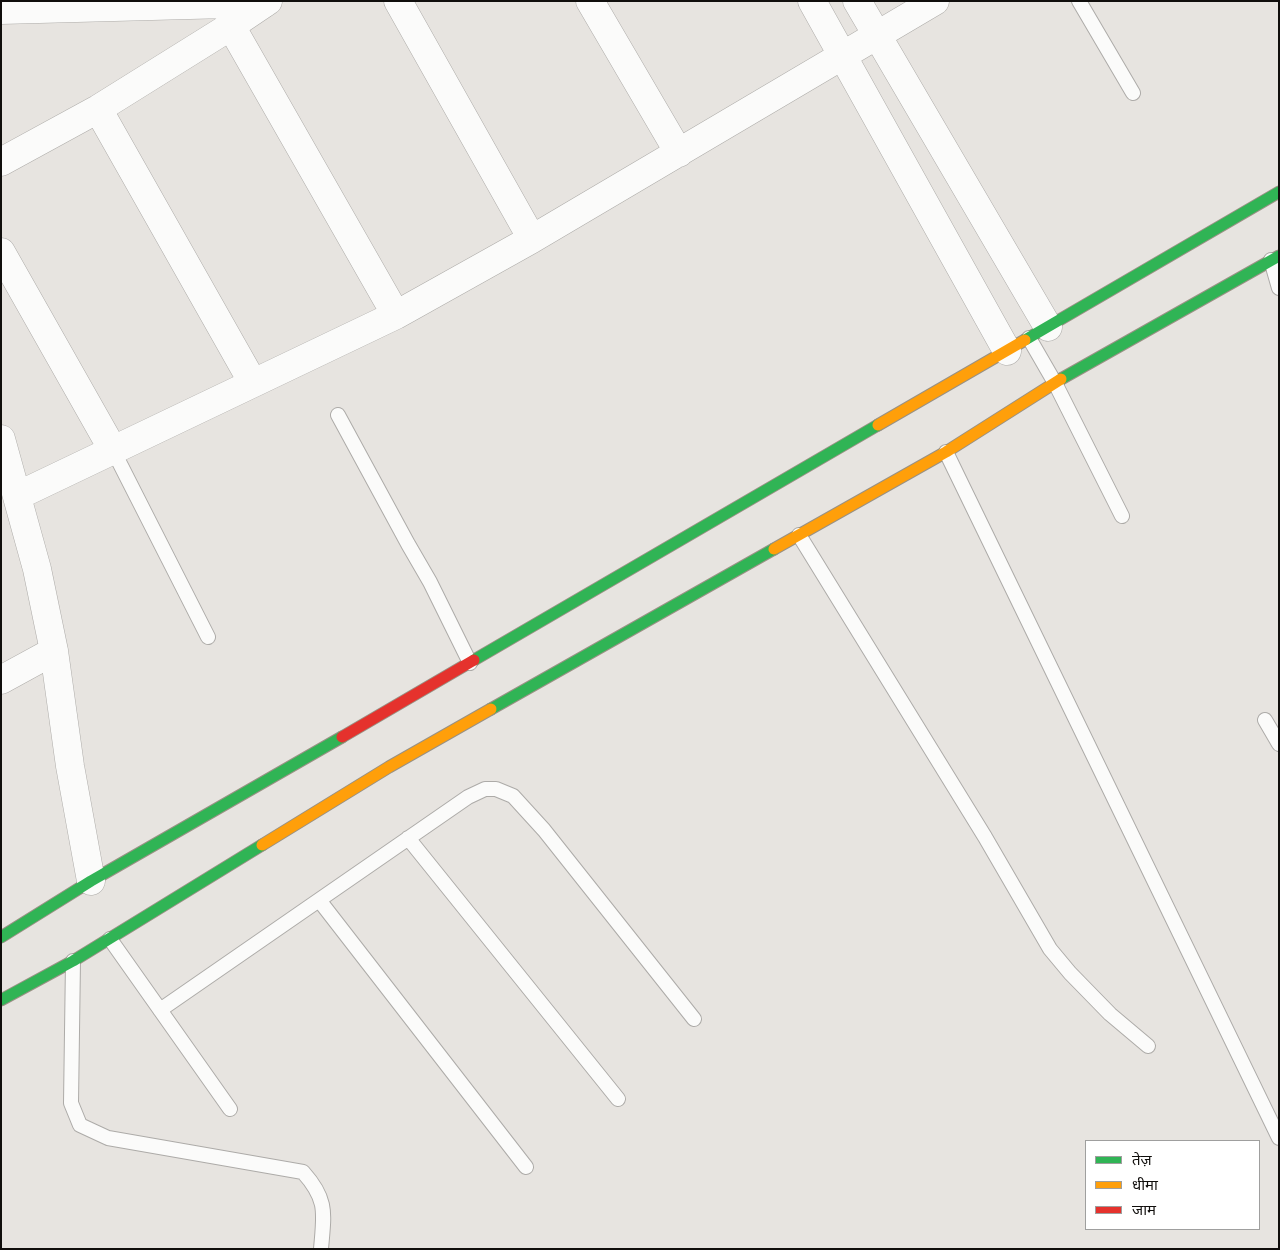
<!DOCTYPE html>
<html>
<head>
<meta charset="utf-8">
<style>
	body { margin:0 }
	#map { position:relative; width:1280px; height:1250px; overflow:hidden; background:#e7e4e0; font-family:"Open Sans","Noto Sans Devanagari",sans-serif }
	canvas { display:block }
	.frame { position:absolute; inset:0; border:2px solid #100e0c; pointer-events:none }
	.legend { position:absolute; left:1085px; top:1140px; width:175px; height:90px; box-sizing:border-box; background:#fff; border:1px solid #9f9f9e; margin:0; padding:6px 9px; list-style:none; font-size:15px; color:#100e0c }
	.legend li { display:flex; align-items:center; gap:10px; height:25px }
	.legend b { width:25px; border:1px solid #9f9f9e }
</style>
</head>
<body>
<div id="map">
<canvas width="1280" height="1250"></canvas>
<div class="frame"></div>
<ul class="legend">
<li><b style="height:6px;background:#30b455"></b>तेज़</li>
<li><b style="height:6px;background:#ff9f0a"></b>धीमा</li>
<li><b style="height:6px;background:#e5322d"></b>जाम</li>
</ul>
</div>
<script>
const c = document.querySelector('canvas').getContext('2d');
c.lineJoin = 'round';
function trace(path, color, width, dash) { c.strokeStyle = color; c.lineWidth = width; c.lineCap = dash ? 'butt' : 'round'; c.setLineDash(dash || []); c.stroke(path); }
const lane = new Path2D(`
	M1079,1L1133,93
	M1271,260L1279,288
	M1029,338L1055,383L1122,516
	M338,415L408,544L430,582L470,663
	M113,450L208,637
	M946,452L1279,1138
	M799,535L985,837L1050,949L1070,973L1110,1014L1148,1046
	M1265,720L1279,744
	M408,838L618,1099
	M319,900L526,1167
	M110,939L230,1109
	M73,961L71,1103L80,1125L108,1138L303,1172C328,1200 324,1213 321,1249
	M160,1010L468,797L485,789H496L513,796L544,830L694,1019`);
const street = new Path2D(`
	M398,1L532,239
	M590,1L679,153
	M812,1L1007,351
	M857,1L1048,327
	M1,10L265,3
	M231,26L396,315
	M98,109L253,383
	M1,162L98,109L231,26L268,1
	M1,252L113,450
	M1,439L37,569L54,651L70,766L91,881
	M17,496L396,315L532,239L935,1
	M1,680L54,651`);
const fast = new Path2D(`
	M1025,340L1279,192
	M1061,379L1279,256
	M474,660L878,425
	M491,709L774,549
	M1,937L91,881L342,737
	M1,1000L73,961L262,845`);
const slow = new Path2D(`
	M878,425L1025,340
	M774,549L946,452L1061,379
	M262,845L389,767L491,709`);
const jam = new Path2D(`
	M342,737L474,660`);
trace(lane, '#adaba8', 16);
trace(street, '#adaba8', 29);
trace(fast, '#999184', 13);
trace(slow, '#999184', 13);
trace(jam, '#999184', 13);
trace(lane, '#fbfbfa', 14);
trace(street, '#fbfbfa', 28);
trace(fast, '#30b455', 11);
trace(slow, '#ff9f0a', 11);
trace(jam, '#e5322d', 11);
</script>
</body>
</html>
